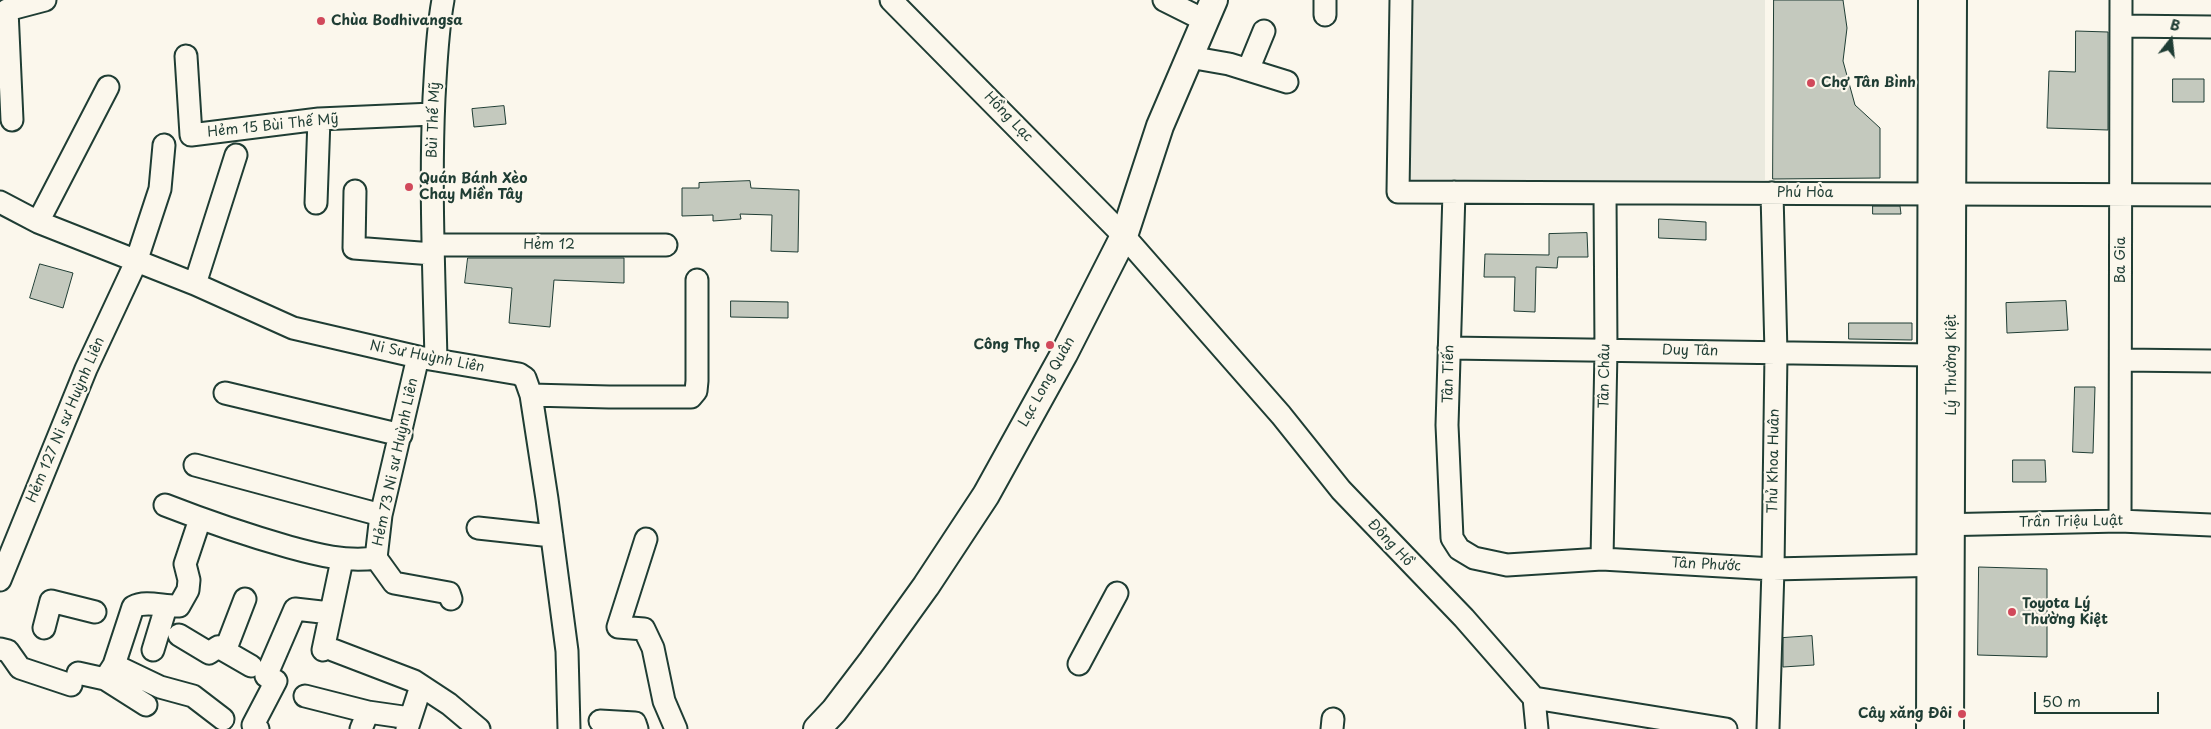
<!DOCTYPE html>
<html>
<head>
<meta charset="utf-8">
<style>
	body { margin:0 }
	#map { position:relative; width:2211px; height:729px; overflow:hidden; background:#fbf7ec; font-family:"Playpen Sans",sans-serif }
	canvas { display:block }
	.north { position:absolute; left:2146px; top:15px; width:50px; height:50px; -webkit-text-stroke:4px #fbf7ec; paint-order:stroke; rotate:16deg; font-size:14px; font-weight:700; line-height:20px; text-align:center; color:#1f3d34 }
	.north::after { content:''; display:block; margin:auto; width:18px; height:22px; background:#1f3d34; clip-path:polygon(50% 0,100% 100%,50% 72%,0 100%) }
	.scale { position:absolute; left:2034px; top:692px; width:125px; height:22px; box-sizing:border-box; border:2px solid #1f3d34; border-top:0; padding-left:6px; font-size:15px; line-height:18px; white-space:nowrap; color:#1f3d34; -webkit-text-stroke:4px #fbf7ec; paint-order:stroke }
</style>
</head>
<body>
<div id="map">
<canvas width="2211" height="729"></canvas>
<div class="north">B</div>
<div class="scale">50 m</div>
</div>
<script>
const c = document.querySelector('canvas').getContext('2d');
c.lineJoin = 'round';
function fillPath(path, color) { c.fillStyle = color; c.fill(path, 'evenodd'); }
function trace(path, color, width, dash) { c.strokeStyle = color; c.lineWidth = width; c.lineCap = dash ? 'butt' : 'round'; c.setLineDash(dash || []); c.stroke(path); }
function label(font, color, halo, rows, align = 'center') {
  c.font = font + ' "Playpen Sans",sans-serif'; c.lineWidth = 4.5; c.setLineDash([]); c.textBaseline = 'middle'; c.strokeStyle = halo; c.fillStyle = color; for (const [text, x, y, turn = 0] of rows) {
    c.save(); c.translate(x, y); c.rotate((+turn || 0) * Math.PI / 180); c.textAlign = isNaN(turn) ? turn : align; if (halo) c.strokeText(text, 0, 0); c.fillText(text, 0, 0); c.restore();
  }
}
fillPath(new Path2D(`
	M1412,0H1765V180L1410,181Z`), '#eae9de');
const building = new Path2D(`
	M1774,0H1843L1847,28L1843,61L1855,105L1880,128V178L1773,179Z
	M2076,31L2108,32V130L2047,128L2049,71L2075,72Z
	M2173,79H2204V102H2173Z
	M504,106L506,124L474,127L472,109Z
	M750,181L751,188L799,190L798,252L771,251L772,215L740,214L741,219L713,221V215L682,216V188H699V183Z
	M1873,206H1900L1901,214H1873Z
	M1659,219L1706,222V240L1659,238Z
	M1587,233L1588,257H1558L1557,268L1536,267L1535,312L1514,311L1515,277H1484L1485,254L1549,255V234Z
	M468,258H624V283L554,280L550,327L509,323L512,288L465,283Z
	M40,264L73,273L63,308L30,298Z
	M731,301L788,302V318L731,317Z
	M2066,301L2068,330L2007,333L2006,303Z
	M1849,323H1912V340L1849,339Z
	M2075,387H2095L2093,453L2073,452Z
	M2013,460H2045L2046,482H2013Z
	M1979,567L2047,569V657L1978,655Z
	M1812,636L1814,665L1783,667V638Z`);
fillPath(building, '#c4c9be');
trace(building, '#1f3d34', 1);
const minor = new Path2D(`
	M891,0L1124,236L1281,415L1341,490L1464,618L1534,698L1726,729
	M1164,0L1204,20
	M1401,0L1398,192L2211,195
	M1325,15V0
	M2121,26L2211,27
	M186,56L191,135L319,119L433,114
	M1189,57L1229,64L1287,82
	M1248,70L1264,31
	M12,120L7,10L45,0
	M355,191L354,248L433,254
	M1454,192L1447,425L1452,538L1459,549L1474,558L1507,565L1602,559L1773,569L1946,565
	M0,202L38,222L195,284L293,328L418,357L519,374L525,378L531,395L547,499L567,651L569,729
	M316,203L319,119
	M38,222L108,87
	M433,245H666
	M195,284L236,155
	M1449,348L1931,355
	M436,360C434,273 430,186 434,98C436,65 437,32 443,0
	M2121,360L2211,361
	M225,393L401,435
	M531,395L609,397H691L696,391L697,381V280
	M195,465L381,515
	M165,505C206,521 247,535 289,547C318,555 345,562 376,558L381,515L418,357
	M2120,521L2121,0
	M1936,525L2120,521L2211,525
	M478,528L552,536
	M646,539L618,627L644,629L653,648L664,701L676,729
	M376,558L394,583L449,593L451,599
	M1602,559L1606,350L1605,193
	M0,580L86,369L136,262L160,189L164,145
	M245,599L225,651L251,666
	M44,628L51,601L95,612
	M179,635L209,653L218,647L225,651
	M0,649L8,651L20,668L71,685
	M153,650L166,607
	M323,650L342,560
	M333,650L414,681L449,704L479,729
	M1079,664L1117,593
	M114,665L160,687L193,696L223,719
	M78,673L105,679L146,705
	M266,676L295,609L330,613
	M105,679L114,665L133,607C146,600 164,607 179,606L188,590L189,580L185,564L200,519
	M305,696L368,712L361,729
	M1534,698L1537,729
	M368,712L410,718
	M600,721L635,723L637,729
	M258,729L253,725L276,681
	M407,729L421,686
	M1332,729L1333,719
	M1768,729L1773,569L1776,353L1772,193`);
const major = new Path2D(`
	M817,729L834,711L872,661L926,586L986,495L1064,354L1124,236L1160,126L1214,0
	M1930,729L1932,0
	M1950,729L1953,0`);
trace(minor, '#1f3d34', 25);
trace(major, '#1f3d34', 30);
trace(minor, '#fbf7ec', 21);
trace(major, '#fbf7ec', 26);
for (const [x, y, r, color] of [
	[321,21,5,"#d1495b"],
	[1811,83,5,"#d1495b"],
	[409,187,5,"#d1495b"],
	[1050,345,5,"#d1495b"],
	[2012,612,5,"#d1495b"],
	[1962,714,5,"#d1495b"]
]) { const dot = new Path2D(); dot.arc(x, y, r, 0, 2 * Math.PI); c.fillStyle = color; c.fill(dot); trace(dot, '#fbf7ec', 2); }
label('bold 14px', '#1f3d34', '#fbf7ec', [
	["Chùa Bodhivangsa",331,21],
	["Chợ Tân Bình",1821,83],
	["Quán Bánh Xèo",419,179],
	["Chay Miền Tây",419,195],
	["Công Thọ",1040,345,"right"],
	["Toyota Lý",2022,604],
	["Thường Kiệt",2022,620],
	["Cây xăng Đôi",1952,714,"right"]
], 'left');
label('14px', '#1f3d34', '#fbf7ec', [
	["Hồng Lạc",1008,117,46],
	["Bùi Thế Mỹ",434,120,-88],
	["Hẻm 15 Bùi Thế Mỹ",273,126,-6],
	["Phú Hòa",1805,193],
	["Hẻm 12",549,245],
	["Ba Gia",2121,260,-90],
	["Duy Tân",1690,351,1],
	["Ni Sư Huỳnh Liên",427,357,11],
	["Lý Thường Kiệt",1952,365,-90],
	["Tân Tiến",1449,374,-89],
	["Tân Châu",1605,376,-89],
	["Lạc Long Quân",1047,382,-61],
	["Hẻm 127 Ni sư Huỳnh Liên",66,420,-67],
	["Thủ Khoa Huân",1774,461,-89],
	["Hẻm 73 Ni sư Huỳnh Liên",396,462,-78],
	["Trần Triệu Luật",2071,522,-1],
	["Đông Hồ",1390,543,47],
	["Tân Phước",1706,565,3]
]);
</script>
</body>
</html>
